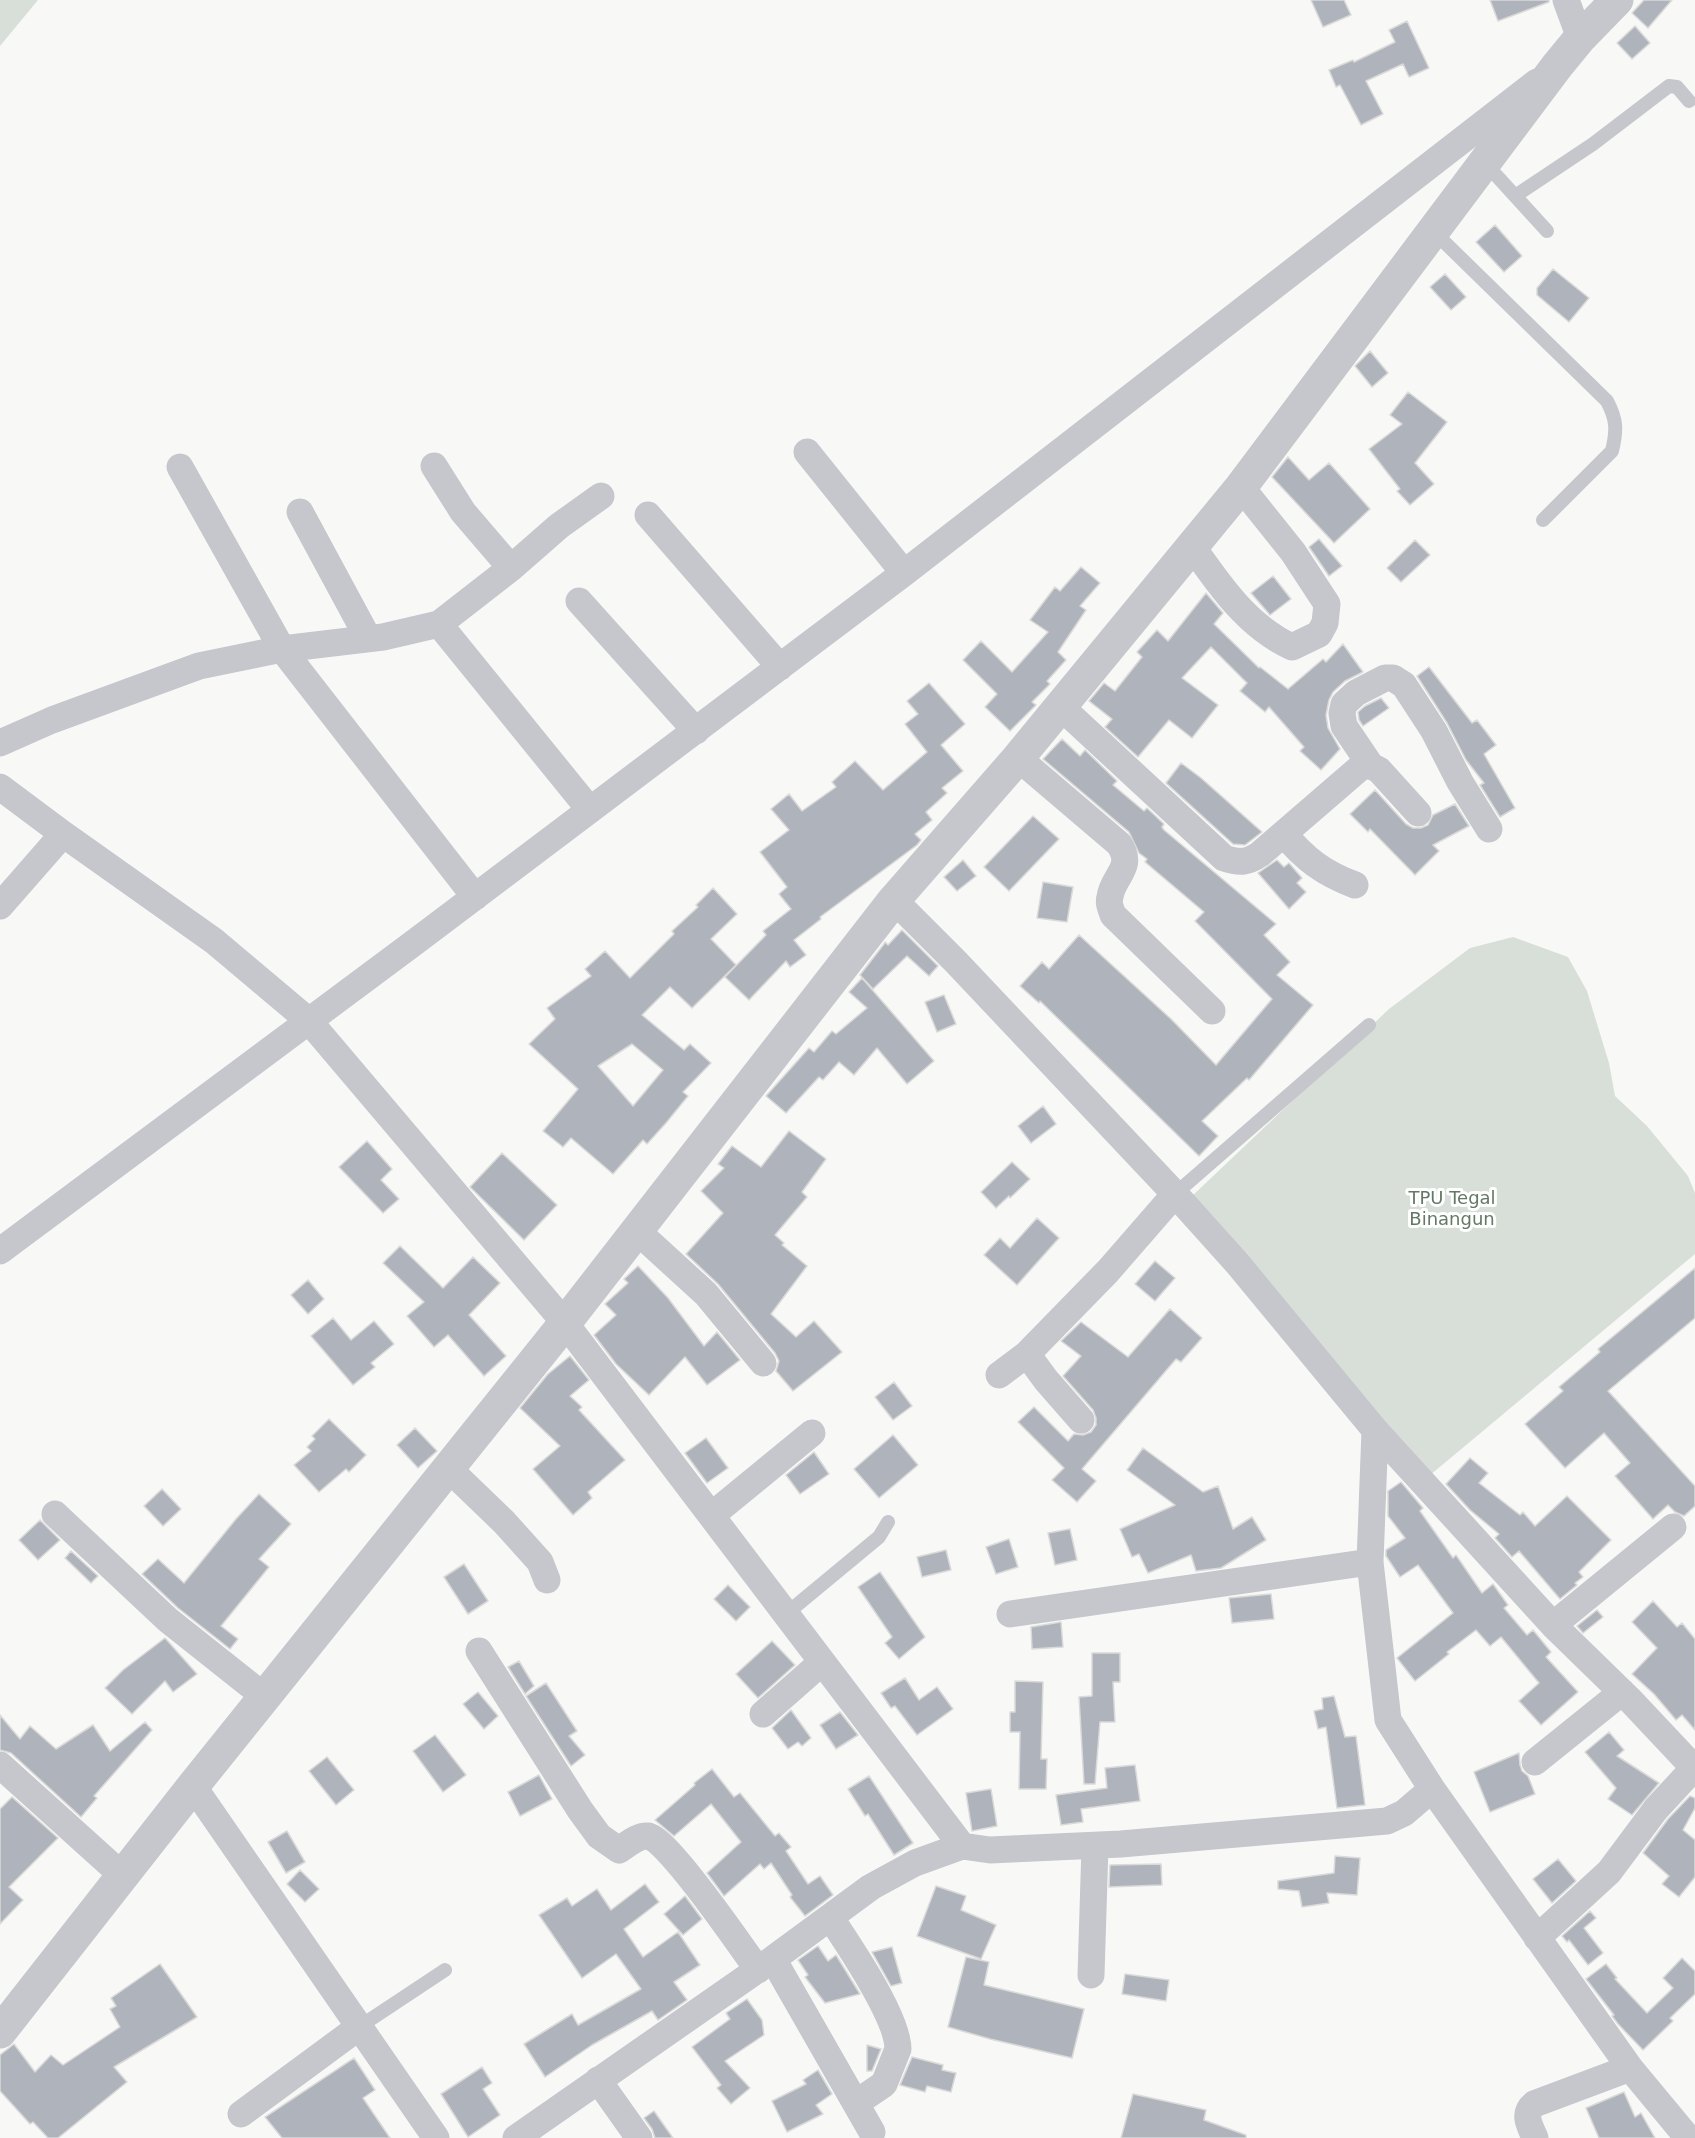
<!DOCTYPE html>
<html>
<head>
<meta charset="utf-8">
<style>
	body { margin:0 }
	canvas { display:block; background:#f8f9f6 }
</style>
</head>
<body>
<canvas width="1695" height="2138"></canvas>
<script>
const c = document.querySelector('canvas').getContext('2d');
c.lineJoin = 'round';
function fillPath(path, color) { c.fillStyle = color; c.fill(path, 'evenodd'); }
function trace(path, color, width, dash) { c.strokeStyle = color; c.lineWidth = width; c.lineCap = dash ? 'butt' : 'round'; c.setLineDash(dash || []); c.stroke(path); }
function label(font, color, halo, rows, align = 'center') {
  c.font = font + ' "DejaVu Sans",sans-serif'; c.lineWidth = 6; c.setLineDash([]); c.textBaseline = 'middle'; c.strokeStyle = halo; c.fillStyle = color; for (const [text, x, y, turn = 0] of rows) {
    c.save(); c.translate(x, y); c.rotate((+turn || 0) * Math.PI / 180); c.textAlign = isNaN(turn) ? turn : align; if (halo) c.strokeText(text, 0, 0); c.fillText(text, 0, 0); c.restore();
  }
}
fillPath(new Path2D(`
	M0,0H38L0,46Z
	M1513,937L1568,957L1587,991L1609,1063L1615,1096L1647,1126L1688,1176L1695,1193V1254L1429,1476L1190,1198L1389,1009L1470,948Z`), '#d8dfd8');
const building = new Path2D(`
	M1311,0H1344L1351,15L1323,27Z
	M1490,0H1549V2L1498,21Z
	M1644,0H1672L1648,28L1632,13Z
	M1407,21L1429,68L1409,77L1403,64L1366,81L1383,114L1361,125L1340,85L1336,87L1329,70L1353,60L1354,62L1395,42L1389,30Z
	M1635,26L1650,43L1632,59L1617,43Z
	M1495,225L1522,256L1504,272L1476,242Z
	M1553,269L1589,298L1569,322L1537,295V288Z
	M1445,274L1466,297L1451,310L1430,287Z
	M1370,351L1388,373L1372,387L1355,366Z
	M1408,392L1447,422L1415,463L1434,484L1410,505L1397,491L1400,489L1369,449L1402,424L1390,415Z
	M1288,457L1309,480L1329,463L1370,509L1334,543L1272,477Z
	M1319,539L1342,566L1329,576L1309,547Z
	M1415,540L1430,555L1401,582L1387,568Z
	M1081,567L1100,583L1080,606L1086,610L1058,652L1066,660L1047,681L1050,684L1032,702L1036,705L1010,731L985,707L997,694L963,660L981,641L1012,672L1048,632L1030,620L1055,587L1060,591Z
	M1273,576L1291,599L1270,615L1251,593Z
	M1206,593L1223,613L1214,624L1259,668L1260,667L1288,689L1323,659L1326,662L1343,644L1363,672L1345,681L1333,692L1329,700L1326,715L1328,728L1340,749L1321,770L1300,751L1304,747L1269,707L1265,712L1240,691L1247,683L1211,647L1182,678L1218,705L1192,738L1169,720L1138,757L1105,727L1112,719L1089,701L1104,683L1115,691L1142,657L1137,652L1157,630L1168,641Z
	M1429,667L1472,723L1477,720L1496,745L1484,754L1515,808L1500,817L1480,785L1484,783L1466,760L1447,723L1417,676Z
	M929,683L965,724L941,745L963,771L942,788L947,793L926,812L932,820L915,834L921,840L917,845L820,917L821,919L794,940L806,955L790,967L786,961L749,1000L725,977L766,935L763,931L791,909L779,894L787,887L760,852L789,830L771,809L789,794L802,811L836,787L832,782L855,761L883,790L927,752L905,724L918,714L907,701Z
	M1381,698L1389,708L1363,726L1359,720L1358,712L1365,706Z
	M1062,739L1080,756L1085,750L1117,781L1113,785L1144,811L1147,808L1164,824L1162,827L1164,830L1276,924L1264,935L1290,962L1277,975L1313,1005L1249,1080L1247,1078L1202,1121L1218,1136L1199,1156L1040,1001L1039,1003L1020,986L1042,962L1049,969L1079,935L1171,1019L1216,1065L1272,999L1195,921L1204,912L1145,862L1147,859L1139,853L1129,832L1043,759Z
	M1181,763L1201,778L1262,832L1245,845L1233,844L1166,783Z
	M1375,790L1406,824L1413,828H1421L1428,825L1433,815L1455,804L1469,826L1433,845L1439,851L1415,875L1370,829L1368,832L1350,814Z
	M1033,816L1059,839L1009,891L984,867Z
	M963,860L976,876L957,891L944,877Z
	M1277,860L1284,867L1289,863L1302,878L1297,883L1306,892L1289,909L1258,873Z
	M1043,882L1073,887L1067,922L1037,918Z
	M713,888L737,914L711,939L736,965L692,1008L670,987L642,1015L684,1050L690,1044L711,1063L683,1092L688,1096L666,1123L647,1144L643,1140L613,1174L571,1138L563,1147L543,1131L578,1089L529,1044L555,1019L547,1008L591,976L585,969L605,951L630,978L674,934L672,931L698,907L696,905ZM632,1044L663,1070L633,1106L598,1066Z
	M902,930L938,966L929,976L907,956L873,989L860,975L884,944L885,942L888,945Z
	M862,978L934,1061L907,1084L877,1048L854,1075L839,1062L823,1080L819,1077L786,1113L766,1096L809,1048L814,1052L832,1031L836,1034L867,1008L849,992Z
	M944,995L956,1024L937,1032L925,1002Z
	M1043,1106L1056,1124L1031,1143L1018,1126Z
	M789,1131L826,1159L802,1192L807,1197L775,1235L784,1243L782,1245L807,1266L771,1314L796,1337L814,1321L842,1352L793,1391L776,1371L779,1361L775,1353L718,1284L686,1254L723,1213L701,1191L724,1168L718,1164L732,1146L761,1167Z
	M367,1141L392,1169L381,1180L399,1199L383,1213L339,1167Z
	M502,1153L557,1205L524,1240L470,1187Z
	M1012,1162L1030,1179L1010,1198L1009,1196L996,1208L981,1192Z
	M1037,1218L1059,1238L1017,1285L984,1255L1000,1238L1010,1248Z
	M400,1246L443,1288L473,1257L500,1283L469,1315L506,1356L484,1376L448,1335L434,1347L407,1316L424,1302L383,1263Z
	M1155,1261L1175,1278L1155,1301L1135,1284Z
	M638,1266L668,1298L704,1346L717,1332L740,1360L707,1385L685,1357L649,1395L616,1364L594,1335L616,1315L605,1304L628,1283L624,1279Z
	M1695,1268V1318L1608,1391L1695,1486V1506L1684,1516L1675,1512L1668,1505L1653,1519L1615,1476L1630,1463L1604,1433L1565,1468L1525,1424L1563,1391L1559,1387L1600,1352L1598,1349Z
	M308,1280L324,1299L308,1314L291,1295Z
	M1170,1309L1202,1338L1181,1362L1176,1359L1082,1469L1096,1481L1077,1502L1052,1480L1064,1468L1018,1422L1034,1407L1068,1441L1074,1434L1083,1435L1091,1432L1096,1425V1418L1093,1410L1063,1376L1081,1356L1061,1341L1081,1322L1128,1357Z
	M333,1318L351,1340L374,1321L394,1344L371,1363L375,1367L353,1385L311,1336Z
	M570,1356L589,1380L570,1396L582,1407L579,1410L625,1460L588,1492L592,1498L573,1515L533,1469L560,1446L520,1408L548,1374Z
	M894,1382L912,1406L893,1420L875,1397Z
	M329,1419L366,1455L349,1472L346,1469L319,1492L294,1465L311,1451L307,1447L315,1439L312,1436Z
	M415,1428L437,1451L418,1468L397,1445Z
	M893,1435L918,1465L879,1498L854,1469Z
	M706,1438L728,1468L707,1483L685,1453Z
	M1143,1448L1203,1492L1218,1486L1233,1529L1252,1517L1266,1540L1221,1568L1196,1571L1191,1555L1148,1573L1139,1554L1132,1557L1120,1529L1175,1505L1127,1470Z
	M814,1452L829,1474L800,1494L786,1475Z
	M1470,1458L1488,1473L1479,1483L1520,1515L1523,1512L1535,1526L1567,1496L1611,1540L1579,1572L1583,1577L1575,1583L1577,1585L1560,1599L1519,1551L1512,1557L1495,1538L1499,1534L1470,1510L1446,1484Z
	M1401,1482L1423,1508L1420,1511L1453,1558L1456,1555L1482,1593L1493,1584L1508,1605L1504,1608L1527,1635L1533,1630L1551,1652L1546,1657L1578,1692L1541,1725L1519,1701L1539,1683L1501,1637L1490,1646L1476,1630L1447,1652L1449,1654L1415,1681L1397,1658L1453,1613L1418,1565L1400,1577L1386,1556V1550L1405,1538L1388,1516V1491Z
	M162,1489L181,1509L163,1526L144,1506Z
	M259,1494L291,1524L259,1559L269,1567L221,1626L238,1639L230,1649L178,1608L142,1574L158,1559L184,1583L236,1519Z
	M40,1520L60,1540L38,1560L19,1540Z
	M1070,1529L1077,1560L1055,1565L1048,1533Z
	M1009,1539L1018,1567L996,1574L986,1547Z
	M946,1550L951,1570L922,1577L917,1557Z
	M71,1551L98,1576L91,1583L65,1558Z
	M464,1564L488,1601L468,1614L444,1577Z
	M880,1572L925,1637L899,1659L885,1643L892,1637L858,1587Z
	M728,1585L750,1607L736,1621L714,1599Z
	M1271,1594L1274,1619L1232,1623L1229,1598Z
	M1653,1601L1677,1627L1682,1623L1695,1639V1730L1682,1715L1676,1720L1654,1694L1632,1674L1657,1648L1632,1622Z
	M1597,1610L1603,1617L1583,1633L1577,1626Z
	M1061,1622L1063,1647L1032,1649L1031,1627Z
	M165,1638L197,1674L173,1692L165,1681L132,1714L105,1688L123,1670Z
	M772,1641L795,1665L758,1698L736,1674Z
	M1092,1653H1120V1682H1113L1115,1722H1100L1095,1784H1084L1079,1697L1092,1696Z
	M519,1661L534,1686L525,1694L508,1667Z
	M905,1678L919,1700L937,1687L953,1709L917,1735L895,1706L891,1708L881,1693Z
	M1015,1681L1043,1682L1041,1759H1047L1046,1789H1019L1020,1732H1010V1712H1015Z
	M546,1683L577,1731L569,1736L585,1755L571,1766L526,1696Z
	M478,1692L498,1716L484,1729L463,1704Z
	M1334,1696L1345,1737L1356,1736L1365,1805L1337,1808L1326,1727L1318,1729L1314,1711L1323,1709L1322,1698Z
	M791,1710L811,1738L802,1746L798,1742L788,1749L772,1728Z
	M840,1712L858,1735L836,1749L820,1725Z
	M0,1715L20,1739L30,1726L56,1749L93,1725L110,1751L145,1722L152,1730L94,1796L97,1798L81,1817L11,1753L0,1750Z
	M1609,1732L1624,1750L1617,1756L1659,1783L1632,1815L1608,1799L1616,1788L1585,1752Z
	M435,1735L466,1775L443,1792L413,1751Z
	M1519,1753L1520,1765L1522,1771L1528,1776L1535,1794L1490,1812L1474,1772Z
	M327,1757L354,1790L336,1805L309,1771Z
	M1135,1765L1140,1801L1081,1809L1083,1822L1061,1825L1056,1795L1107,1788L1105,1768Z
	M712,1769L734,1797L740,1793L775,1836L779,1833L791,1847L786,1851L808,1884L820,1876L833,1895L805,1916L790,1897L792,1895L771,1863L764,1869L760,1864L724,1896L707,1873L741,1842L711,1804L674,1836L655,1820L695,1785L694,1783Z
	M539,1775L552,1799L520,1816L508,1792Z
	M869,1776L913,1843L894,1855L868,1814L865,1816L848,1789Z
	M991,1789L997,1826L972,1831L966,1793Z
	M1690,1796L1695,1798V1808L1683,1830L1695,1840V1877L1679,1897L1662,1884L1669,1876L1643,1853L1668,1819Z
	M12,1797L58,1838L9,1887L23,1900L0,1924V1809Z
	M287,1831L305,1862L286,1873L268,1842Z
	M1335,1856L1360,1858L1357,1895L1327,1893L1329,1903L1302,1907L1299,1891L1278,1889V1881L1334,1873Z
	M1558,1859L1576,1881L1552,1903L1533,1879Z
	M1161,1864L1162,1885L1109,1887L1110,1865Z
	M300,1870L319,1889L305,1902L287,1884Z
	M645,1884L659,1902L624,1929L643,1957L678,1932L700,1965L674,1982L687,2000L658,2020L652,2011L592,2045L545,2077L524,2044L572,2014L578,2025L641,1989L616,1954L582,1978L539,1915L567,1898L572,1906L597,1889L611,1910Z
	M936,1886L966,1896L961,1910L996,1925L981,1959L917,1936Z
	M685,1896L702,1919L683,1935L664,1914Z
	M1590,1911L1596,1918L1584,1928L1603,1953L1588,1965L1569,1940L1567,1942L1562,1936Z
	M818,1946L828,1961L836,1955L860,1994L825,2003L805,1977L808,1975L798,1960Z
	M892,1947L902,1983L891,1986L872,1952Z
	M966,1957L989,1962L984,1985L1084,2009L1072,2058L990,2039L948,2027Z
	M1682,1958L1695,1971V1994L1670,2018L1673,2021L1643,2050L1618,2024L1612,2016L1614,2015L1586,1979L1606,1964L1617,1978L1615,1979L1647,2013L1673,1988L1663,1978Z
	M160,1964L197,2017L114,2067L127,2082L58,2138H48L33,2122L30,2124L0,2091V2055L14,2044L35,2072L51,2055L63,2065L120,2027L110,2009L116,2006L111,1998Z
	M1125,1974L1169,1980L1166,2001L1122,1994Z
	M747,1999L762,2020L764,2035L725,2061L750,2088L731,2104L717,2088L721,2085L692,2047L730,2019L726,2013Z
	M867,2045L881,2049L872,2071H867Z
	M912,2057L943,2065L942,2070L956,2073L951,2092L927,2086L925,2092L900,2085Z
	M354,2058L375,2090L363,2098L390,2138H282L265,2117Z
	M482,2067L492,2083L483,2089L500,2115L468,2137L441,2094Z
	M818,2070L832,2094L816,2105L823,2114L787,2132L772,2101L806,2084L803,2080Z
	M1624,2092L1635,2117L1641,2113L1655,2138H1599L1586,2108Z
	M1133,2094L1206,2110L1204,2120L1246,2135V2138H1121Z
	M654,2111L673,2138H655L652,2129L644,2118Z`);
fillPath(building, '#afb3bc');
trace(building, '#dadad9', 1.5);
trace(new Path2D(`
	M1485,163L1547,231
	M1515,196L1593,144L1669,86L1677,87L1689,101
	M1433,231L1607,401C1617,420 1617,430 1612,451L1543,520
	M1175,1194L1369,1025
	M786,1614L879,1537L888,1522
	M359,2027L445,1970`), '#c5c7cc', 14);
trace(new Path2D(`
	M1566,0L1580,38
	M807,452L904,573
	M434,466L463,512L511,568
	M180,467L282,649L475,897
	M300,512L368,638
	M648,515L780,667
	M1192,546C1219,585 1248,627 1292,647L1319,634L1325,623L1327,604L1293,552L1241,487
	M579,601L696,731
	M439,624L590,810
	M1061,707L1224,858C1239,863 1247,863 1260,854L1362,766H1371L1379,770L1418,813
	M0,743L52,720L199,666L282,649L383,637L439,624L511,568L559,526L601,496
	M1018,758L1119,844C1135,868 1113,875 1110,897C1108,903 1111,909 1113,915L1212,1011
	M1371,766L1344,726L1342,713L1344,704L1356,693L1385,678H1393L1404,685L1434,731L1460,782L1489,829
	M0,787L63,834L214,941L309,1021L565,1323L962,1846
	M1284,834C1305,859 1323,873 1355,885
	M894,900L956,962L1175,1194L1237,1263L1375,1430L1553,1625L1632,1702L1695,1769
	M0,906L63,834
	M637,1231L706,1294L763,1363
	M0,1251L415,942L904,573L1537,82
	M1027,1354L1046,1380L1081,1420
	M999,1375L1027,1354L1108,1271L1175,1194
	M1375,1430L1370,1562L1388,1720L1432,1789L1630,2068L1688,2138
	M448,1468L504,1522L540,1562L547,1580
	M55,1514L168,1620L265,1697
	M712,1515L812,1433
	M1010,1614L1370,1562
	M1553,1625L1673,1527
	M479,1651L580,1810L599,1836L619,1850C627,1845 638,1835 648,1836C667,1838 743,1949 758,1970
	M763,1714L821,1663
	M1535,1762L1622,1692
	M0,1765L123,1876
	M193,1786L436,2138
	M830,1917C848,1944 898,2017 898,2049L884,2084L856,2103
	M1537,1938L1609,1872L1656,1809L1694,1768
	M773,1959L872,2132
	M1091,1975L1095,1846
	M598,2080L639,2138
	M241,2114L359,2027
	M516,2138L773,1959L871,1887L915,1863L962,1846L990,1850L1121,1844L1387,1821L1404,1813L1432,1789
	M1535,2138C1530,2126 1522,2114 1534,2104L1630,2068`), '#c5c7cc', 27);
trace(new Path2D(`
	M0,2032L193,1786L565,1323L894,900L1018,758L1241,487L1557,66L1580,38L1617,0`), '#c5c7cc', 33);
label('18px', '#647866', '#fff', [
	["TPU Tegal",1452,1199],
	["Binangun",1452,1220]
]);
</script>
</body>
</html>
